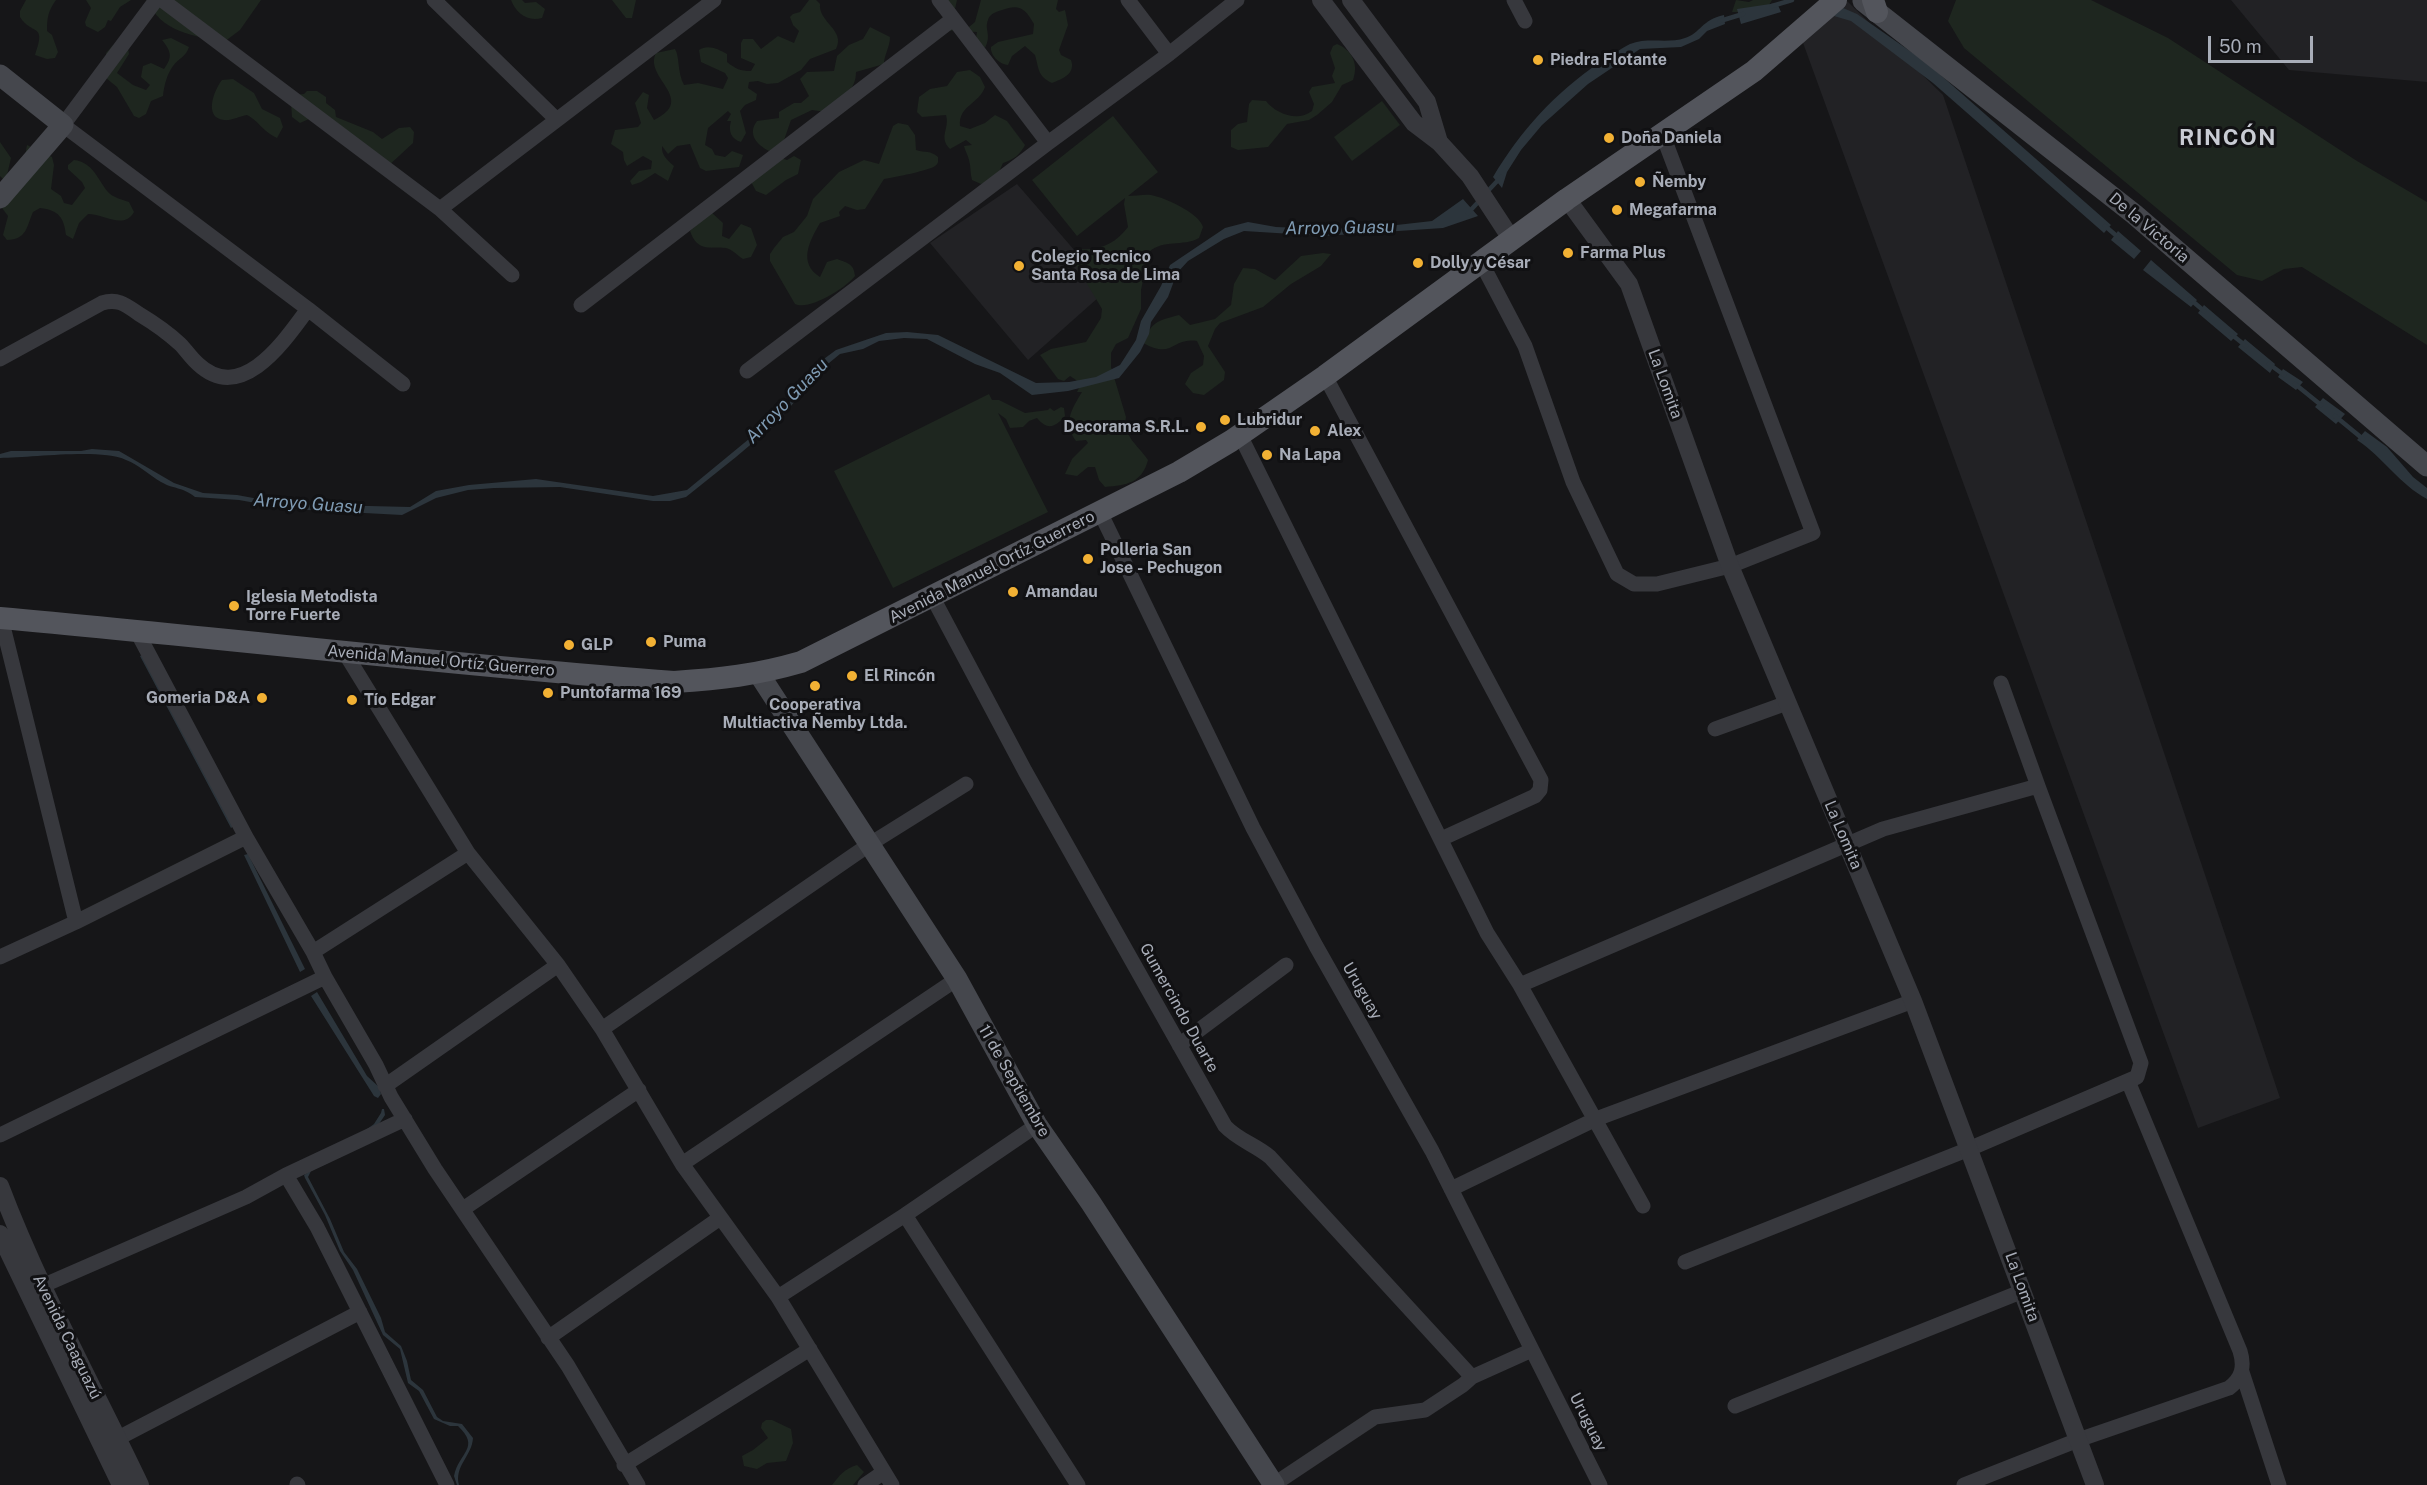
<!DOCTYPE html>
<html>
<head>
<meta charset="utf-8">
<style>
	body { margin:0 }
	#map { position:relative; width:2427px; height:1485px; overflow:hidden; background:#161618; font-family:"Public Sans",sans-serif }
	canvas { display:block }
	.scale { position:absolute; left:2208px; top:36px; width:105px; height:27px; box-sizing:border-box; border:3px solid #a8adb8; border-top:0; padding-left:8px; font-size:18px; line-height:21px; white-space:nowrap; color:#a8adb8; -webkit-text-stroke:4px #111113; paint-order:stroke }
</style>
</head>
<body>
<div id="map">
<canvas width="2427" height="1485"></canvas>
<div class="scale">50 m</div>
</div>
<script>
const c = document.querySelector('canvas').getContext('2d');
c.lineJoin = 'round';
function fillPath(path, color) { c.fillStyle = color; c.fill(path, 'evenodd'); }
function trace(path, color, width, dash) { c.strokeStyle = color; c.lineWidth = width; c.lineCap = dash ? 'butt' : 'round'; c.setLineDash(dash || []); c.stroke(path); }
function label(font, color, halo, rows, align = 'center') {
  c.font = font + ' "Public Sans",sans-serif'; c.lineWidth = 6; c.setLineDash([]); c.textBaseline = 'middle'; c.strokeStyle = halo; c.fillStyle = color; for (const [text, x, y, turn = 0] of rows) {
    c.save(); c.translate(x, y); c.rotate((+turn || 0) * Math.PI / 180); c.textAlign = isNaN(turn) ? turn : align; if (halo) c.strokeText(text, 0, 0); c.fillText(text, 0, 0); c.restore();
  }
}
fillPath(new Path2D(`
	M2231,0H2427V82L2289,70Z
	M1847,1L1943,95L2280,1098L2198,1128L1802,40Z
	M1017,184L1108,289L1028,360L930,243Z`), '#222225');
fillPath(new Path2D(`
	M26,0H56C48,11 47,18 47,31L52,35L58,52L55,58L47,59L35,55C47,22 32,36 20,17V11Z
	M86,0H131L120,7L111,21L108,20L105,27L98,32L86,26L85,22L91,8Z
	M148,0H261L240,30L224,42C195,36 159,32 148,0Z
	M511,0H522L525,3L536,2L545,9L542,18C527,22 516,13 511,0Z
	M612,0H636L632,18H626Z
	M809,0H816L820,4C818,22 846,30 836,49L810,59L801,70L778,83L767,84L758,81L749,82L748,88L757,94L756,100L745,105L740,111L746,133L741,142C731,139 728,131 731,121H727L731,114L728,111L708,128L705,145L712,149L715,155L725,157L732,151L743,155L739,167L706,171L700,168L690,144L677,146L668,154L662,146C661,155 668,161 674,166L668,181L655,173L641,182L632,185L630,181L639,171L651,169L652,161L643,156L627,166L624,160L623,152L611,144L615,130L638,127L641,123L635,103L643,92L649,95L647,108L654,120C698,99 643,78 656,53L675,49C680,57 677,72 684,85L698,83L723,89L728,78L725,73L701,62L699,50C708,44 718,49 727,54V62C736,69 740,71 751,71L755,64L741,58V43L743,39H753L761,49L778,36L794,43L799,31L793,25L790,17L793,14L800,12Z
	M935,0H957L955,9L965,27H969L975,22L981,0H1058L1056,9L1059,12L1065,10L1068,25L1059,50L1061,55L1071,60C1076,74 1062,79 1052,83C1037,76 1039,68 1035,55L1025,46L1012,56L1008,65C999,64 990,55 991,47L998,42L1033,34L1034,24C1024,6 1018,4 999,11C995,12 989,15 988,20C984,30 992,34 985,48L976,39L977,32L942,30L944,18Z
	M1736,0L1749,2L1753,0H1772L1765,12H1732Z
	M1956,0H2091L2168,38L2357,161L2427,202V345L2302,267L2284,269L2262,281L2237,275L1964,48L1948,21Z
	M870,27L890,37C890,47 884,55 884,64L856,72C856,92 840,99 826,112L812,110L791,120L783,143L769,151C757,145 747,134 757,121L779,118V112L794,103H801L809,96L800,79L807,72L834,71L837,56L849,45L863,39Z
	M171,38L189,47C186,57 179,58 173,66C167,74 164,86 163,96L151,101L146,114L139,118L134,116L117,87L106,78V53L113,45L128,48L129,54L117,73L133,85L146,90L150,85L141,77L143,66L151,63L164,69C173,57 171,51 162,40Z
	M1337,44C1352,50 1359,64 1353,80L1342,85L1332,102L1317,115L1309,120L1287,124L1268,147L1238,150L1231,147V130L1238,124L1247,122L1249,104L1252,100L1266,101C1276,114 1298,122 1312,111L1314,104L1309,92L1312,87L1335,83L1332,76L1335,68L1330,53L1333,46Z
	M970,70L980,77L985,87C979,104 958,106 960,126L970,129L985,123L995,115L1007,121L1025,145C1020,155 1013,160 1003,163L995,181L981,184L972,180C970,173 971,167 969,160C968,155 965,151 964,146L972,145L966,140L950,149C938,137 950,129 946,115L922,117L917,112L919,97L930,89L947,86L957,72Z
	M233,79L254,93L262,109L280,118L283,127L277,138C261,130 260,122 247,115C240,116 231,121 224,120C203,118 214,90 222,80Z
	M307,91H317L326,97V103L335,110L336,117L373,132L382,139L399,128L410,127L414,132L413,143L386,168L309,119L300,123L292,117L291,103L295,95L304,94Z
	M1382,101L1400,125L1352,161L1334,137Z
	M1113,116L1158,172L1128,196C1135,196 1144,194 1151,195C1166,198 1199,213 1203,227L1199,238C1183,247 1163,239 1149,252L1141,290V309L1128,338L1116,344L1111,353V367L1126,417C1122,436 1139,446 1148,460C1142,483 1127,485 1105,487L1099,480L1095,467H1088L1077,476L1065,474L1072,459L1088,443L1086,440L1076,441C1063,423 1071,410 1082,392H1077L1080,386L1076,380L1070,376L1064,381L1058,379L1040,355L1051,349L1086,342L1101,318L1102,309L1073,260L1080,249C1100,251 1116,243 1128,227L1124,204L1125,198L1077,236L1032,180Z
	M898,123L908,125L915,135L916,150C926,153 930,150 938,157C938,161 939,163 935,166C931,170 892,178 884,179L865,209L857,210L845,206L839,212L840,216L820,223C809,242 798,263 820,277L827,262L837,259C848,263 854,264 855,276C846,288 809,311 795,304L770,261V254L774,248L783,237L794,232L807,216L813,199L839,172L864,160L879,164L893,126Z
	M0,142L11,158L7,175L25,156L27,145L52,157L54,165L51,189L61,196L64,203L72,205L85,188L82,182L68,169V165L74,160C93,162 98,180 108,192C112,197 123,200 129,202L134,212C124,230 104,214 88,214L79,223L73,239L66,235C64,218 59,210 40,208L33,212C26,228 27,239 7,240L3,235L8,216L2,208H0L3,179L0,176Z
	M794,156L801,160L798,174L786,180L766,195L756,191L749,178L777,157L787,160Z
	M711,212L723,223L722,236L729,239L741,224L751,228L757,245L751,257L743,259C738,256 732,249 726,248C708,247 697,251 690,231Z
	M1323,253L1331,254L1321,266L1291,284L1263,307L1220,323L1215,329L1208,346L1225,372L1224,380L1204,395L1193,393L1185,384L1191,373L1203,365L1204,356L1197,341C1171,337 1174,360 1143,343C1152,321 1157,321 1179,315L1190,325L1215,319L1231,305L1234,284L1243,268L1255,269L1275,280L1301,256Z
	M989,394L992,400H999L1025,413L1048,410L1050,408L1054,411L1061,407L1064,408L1065,416C1055,427 1048,431 1037,418L1029,421L1023,427L1010,428L1006,419L998,413L1048,512L893,588L834,471Z
	M766,1420H772L791,1429L793,1443L786,1461L767,1463L757,1469L744,1466L742,1456L753,1450L768,1438L761,1428L762,1423Z
	M857,1465L864,1472L853,1485H832C840,1475 844,1469 857,1465Z`), '#1e261f');
fillPath(new Path2D(`
	M1777,3L1781,12L1741,24L1737,9Z
	M1843,8L1857,14L1927,63L2111,225L2104,233L1933,83L1851,21L1834,16Z
	M1724,15L1725,24L1707,31L1699,39L1681,47L1640,49L1588,84L1542,125L1521,150L1507,172L1502,188L1493,177C1521,130 1554,94 1599,63C1609,57 1620,49 1630,44C1648,37 1668,44 1685,38C1701,33 1701,20 1724,15Z
	M1463,199L1478,216L1443,228L1324,236L1244,231L1224,239L1188,261L1177,273L1168,297L1151,322L1149,334L1140,352L1119,378L1068,391L1032,395L1000,373L975,364L927,339L904,338L879,341L863,349L840,354L818,372L804,391L775,424L736,457L686,497L670,501H653L560,487L494,488L468,490L436,498L402,515L289,509L239,500L195,497C181,486 175,490 161,482C149,475 139,465 126,460C100,448 31,458 0,458V454L11,451H81L92,449L119,451L174,483L203,493L237,495L286,504L410,507L436,491L469,485L536,479L653,496L687,490L772,420L801,390L813,367L836,350L886,333L907,332L938,335L1036,383L1069,382L1096,377L1120,365L1136,340L1141,321L1161,286L1170,265L1225,228L1248,222L1276,227L1323,229L1379,227L1432,221Z
	M2118,231L2141,251L2134,259L2111,240Z
	M2151,260L2197,300L2191,307L2143,270Z
	M2204,305L2238,334L2231,341L2198,313Z
	M2245,339L2275,364L2270,373L2238,347Z
	M2283,369L2303,382L2296,390L2278,377Z
	M2323,398L2345,414L2336,424L2315,407Z
	M2365,431L2387,447L2413,477L2427,488V499C2399,484 2383,457 2357,440Z
	M144,654L234,826L231,828L140,656Z
	M248,854L305,969L300,972L244,855Z
	M317,992L367,1076L379,1087L381,1094L378,1098L374,1096L311,996Z
	M382,1109H384L385,1115C368,1143 340,1158 311,1171L308,1177L330,1219L344,1252L357,1269L381,1318L385,1332L401,1346L407,1361L411,1380L423,1390L437,1417L443,1421L462,1424L473,1438C472,1456 454,1466 459,1485H457L454,1476C459,1452 481,1448 458,1426H450L434,1419L419,1391L408,1383L400,1349L383,1335L353,1270L340,1251L325,1215L305,1178L304,1175L374,1124L381,1113Z`), '#2c353c');
trace(new Path2D(`
	M1772,6L1792,0
	M1720,21L1743,14
	M1486,193L1501,177
	M1468,213L1481,199
	M2105,226L2119,238
	M2190,299L2204,311
	M2231,334L2246,346
	M2269,364L2284,375
	M2295,384L2321,405
	M2335,416L2363,439`), '#2c353c', 4.5);
trace(new Path2D(`
	M156,0L63,125L308,309L403,384
	M162,0L440,209L512,275
	M434,0L556,119
	M939,0L1048,143
	M1128,0L1169,54
	M1514,0L1525,21
	M440,209L714,0
	M1481,262L1525,346L1573,482L1617,574L1634,584H1657L1730,566L1813,533L1662,133
	M581,305L953,19
	M0,359L102,303C118,298 126,305 139,314C154,323 167,332 180,344C186,350 191,358 198,364C242,405 285,340 308,309
	M747,371L1048,143L1169,54L1237,0
	M1325,376L1541,780L1540,790L1535,796L1441,839
	M1240,435L1487,933L1520,985L1643,1206
	M1100,512L1253,828L1316,946L1432,1151L1600,1485
	M933,598L1025,771L1225,1126C1238,1140 1256,1145 1270,1157L1472,1377
	M1,618L76,922
	M136,630L246,837L313,952L325,977L376,1065L391,1097L435,1169L568,1366L638,1485
	M345,653L468,853L558,965L602,1029L682,1164L778,1297L892,1485
	M2001,683L2038,786
	M1715,729L1787,703
	M313,952L468,853
	M0,957L76,922L246,837
	M1520,985L1883,829L2038,786L2141,1063L2137,1077L1969,1149L1685,1262
	M602,1029L870,844L966,784
	M1179,1045L1286,965
	M385,1086L558,965
	M0,1135L325,977
	M682,1164L957,979
	M286,1175L405,1119
	M1451,1189L1596,1119L1913,1001
	M463,1209L639,1090
	M905,1215L1078,1485
	M42,1286L246,1197L286,1175L317,1227L447,1485
	M778,1297L905,1215L1037,1125
	M548,1338L720,1218
	M2242,1372L2279,1485
	M1735,1406L2023,1291
	M107,1444L360,1312
	M624,1465L810,1349
	M297,1484L298,1485
	M865,1485L884,1472
	M1273,1485L1375,1417L1425,1410L1463,1385L1472,1377L1532,1350
	M1964,1485L2078,1440L2229,1388C2242,1378 2245,1367 2240,1351L2128,1081`), '#37383d', 15);
trace(new Path2D(`
	M1321,0L1414,123L1439,142L1470,176L1512,240
	M1351,0L1427,102L1439,142
	M1567,199L1629,284L1730,566L1913,1001L2095,1485
	M0,1186C39,1289 93,1386 140,1485
	M0,1234L121,1485`), '#37383d', 18);
trace(new Path2D(`
	M1863,1L2134,214L2427,466
	M0,75L63,125L0,198
	M759,674L957,979L1037,1125L1091,1203L1274,1485`), '#45474d', 21);
trace(new Path2D(`
	M1873,0L1877,12
	M0,618C225,638 449,665 674,682C721,679 756,675 801,662L1179,472L1231,441L1325,376L1567,199L1754,71L1836,0`), '#53555c', 22);
for (const [x, y, r, color] of [
	[1538,60,6,"#f2b134"],
	[1609,138,6,"#f2b134"],
	[1640,182,6,"#f2b134"],
	[1617,210,6,"#f2b134"],
	[1568,253,6,"#f2b134"],
	[1418,263,6,"#f2b134"],
	[1019,266,6,"#f2b134"],
	[1225,420,6,"#f2b134"],
	[1201,427,6,"#f2b134"],
	[1315,431,6,"#f2b134"],
	[1267,455,6,"#f2b134"],
	[1088,559,6,"#f2b134"],
	[1013,592,6,"#f2b134"],
	[234,606,6,"#f2b134"],
	[651,642,6,"#f2b134"],
	[569,645,6,"#f2b134"],
	[852,676,6,"#f2b134"],
	[815,686,6,"#f2b134"],
	[548,693,6,"#f2b134"],
	[262,698,6,"#f2b134"],
	[352,700,6,"#f2b134"]
]) { const dot = new Path2D(); dot.arc(x, y, r, 0, 2 * Math.PI); c.fillStyle = color; c.fill(dot); trace(dot, '#111113', 2); }
label('bold 16px', '#a8adb8', '#111113', [
	["Piedra Flotante",1550,60],
	["Doña Daniela",1621,138],
	["Ñemby",1652,182],
	["Megafarma",1629,210],
	["Farma Plus",1580,253],
	["Colegio Tecnico",1031,257],
	["Santa Rosa de Lima",1031,275],
	["Dolly y César",1430,263],
	["Lubridur",1237,420],
	["Decorama S.R.L.",1189,427,"right"],
	["Alex",1327,431],
	["Na Lapa",1279,455],
	["Polleria San",1100,550],
	["Jose - Pechugon",1100,568],
	["Amandau",1025,592],
	["Iglesia Metodista",246,597],
	["Torre Fuerte",246,615],
	["Puma",663,642],
	["GLP",581,645],
	["El Rincón",864,676],
	["Puntofarma 169",560,693],
	["Gomeria D&A",250,698,"right"],
	["Tío Edgar",364,700],
	["Cooperativa",815,705,"center"],
	["Multiactiva Ñemby Ltda.",815,723,"center"]
], 'left');
label('16px', '#a8adb8', '#111113', [
	["De la Victoria",2149,228,40],
	["La Lomita",1665,384,70],
	["Avenida Manuel Ortíz Guerrero",992,567,-27],
	["Avenida Manuel Ortíz Guerrero",441,661,5],
	["La Lomita",1843,835,67],
	["Uruguay",1362,991,60],
	["Gumercindo Duarte",1179,1008,61],
	["11 de Septiembre",1014,1081,60],
	["La Lomita",2022,1287,70],
	["Avenida Caaguazú",67,1337,64],
	["Uruguay",1588,1422,63]
]);
label('italic 18px', '#7f9bb3', '#111113', [
	["Arroyo Guasu",1340,228,-1],
	["Arroyo Guasu",787,401,-46],
	["Arroyo Guasu",308,504,4]
]);
c.letterSpacing = '1.5px';
label('bold 22px', '#c9ccd4', '#111113', [
	["RINCÓN",2228,138]
]);
c.letterSpacing = '0px';
</script>
</body>
</html>
